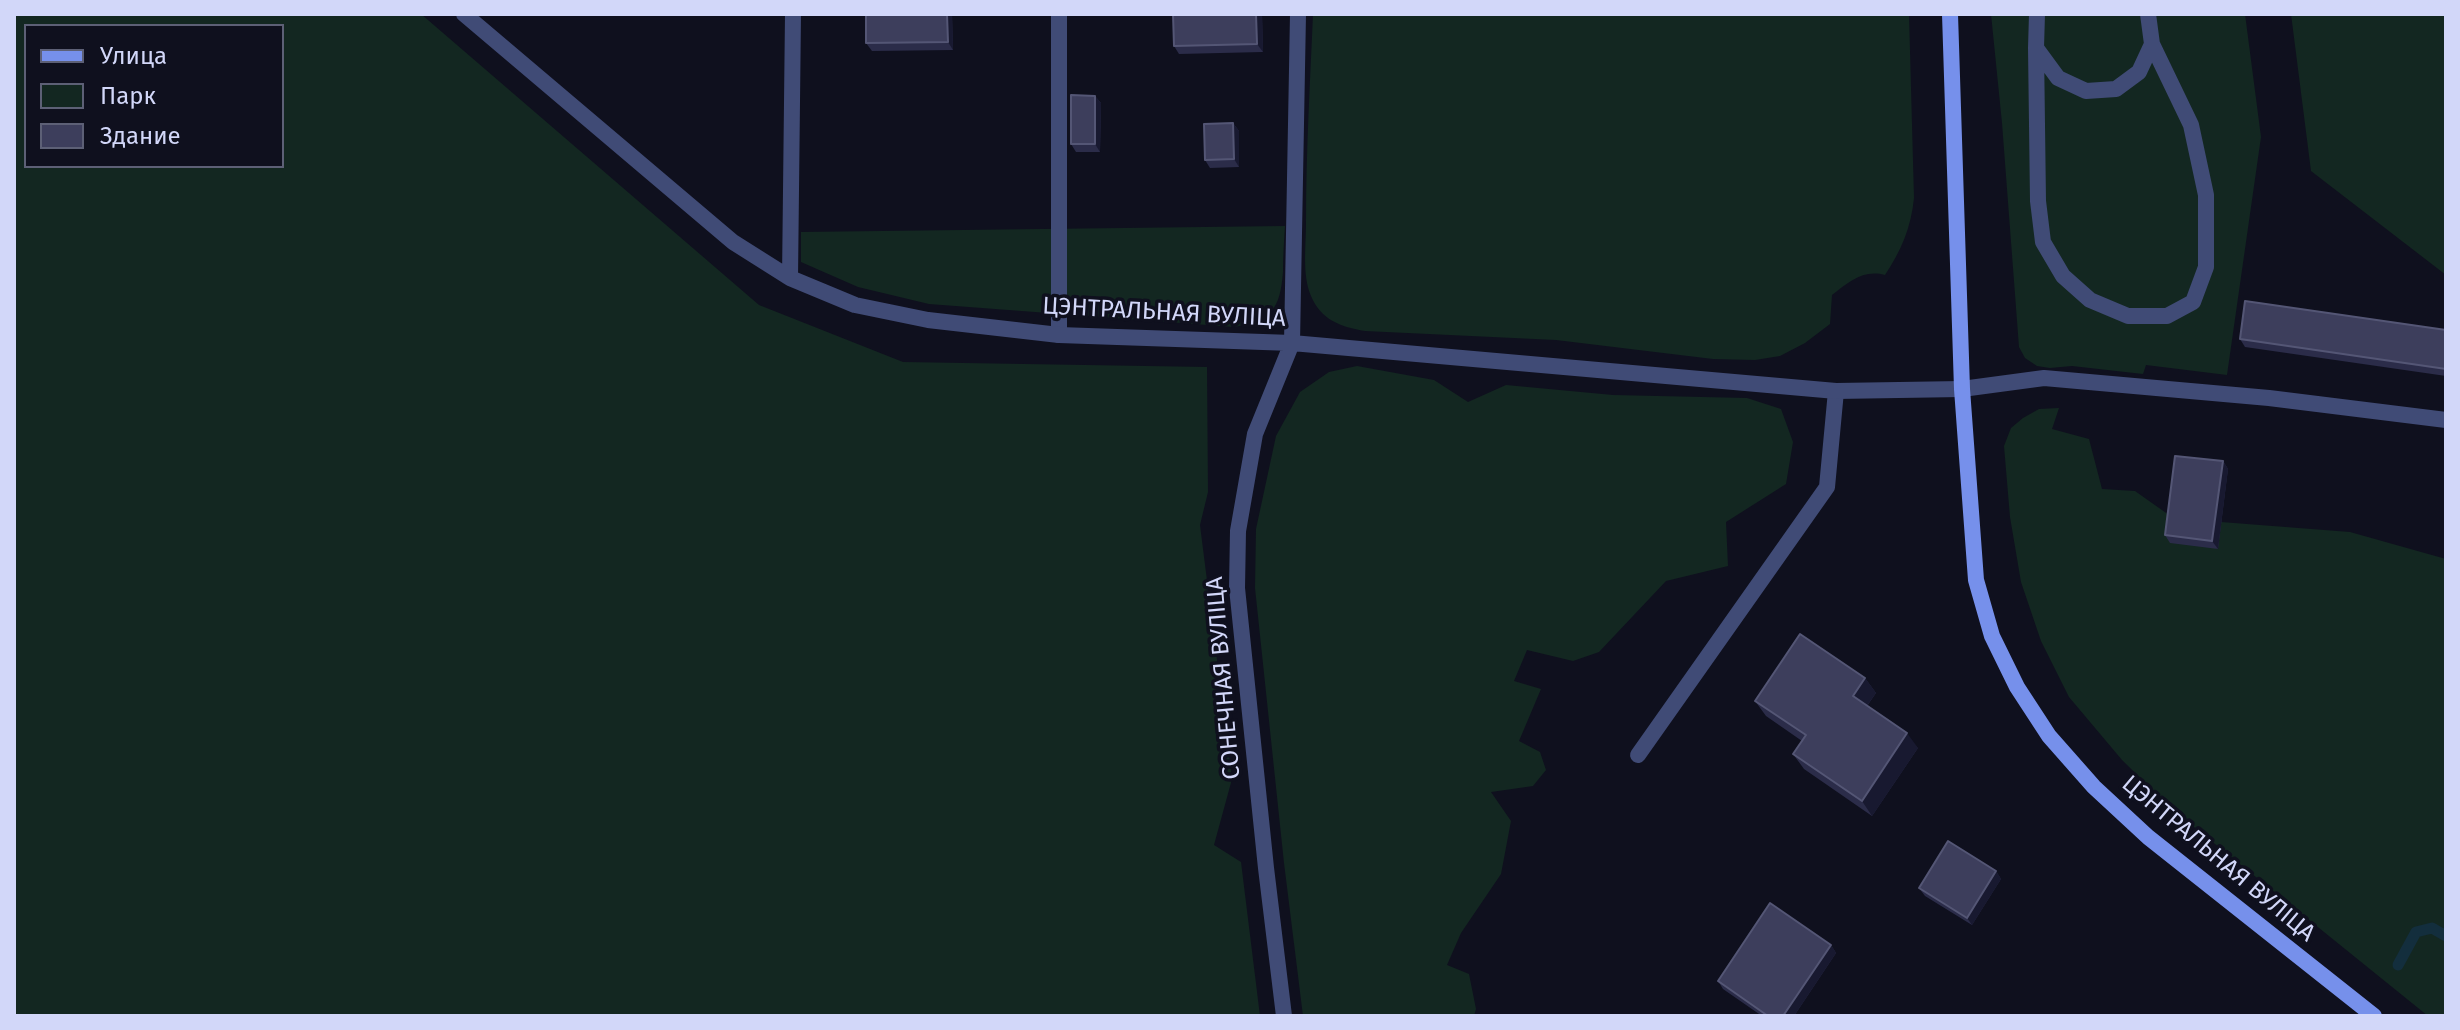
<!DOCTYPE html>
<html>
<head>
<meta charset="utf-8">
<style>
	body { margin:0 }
	#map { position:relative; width:2460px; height:1030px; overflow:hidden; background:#0f101e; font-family:"Fira Sans",sans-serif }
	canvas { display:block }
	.frame { position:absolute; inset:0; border:16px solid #d2d7f9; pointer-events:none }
	.legend { position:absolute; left:24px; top:24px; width:260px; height:144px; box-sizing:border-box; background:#0f101e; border:2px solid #5d6076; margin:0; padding:10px 14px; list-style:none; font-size:24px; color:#d2d7f9 }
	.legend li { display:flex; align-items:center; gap:16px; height:40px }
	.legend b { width:40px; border:2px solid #5d6076 }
</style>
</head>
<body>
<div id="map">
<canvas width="2460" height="1030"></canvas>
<div class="frame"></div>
<ul class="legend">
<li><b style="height:10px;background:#7690eb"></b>Улица</li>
<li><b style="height:22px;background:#132721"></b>Парк</li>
<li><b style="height:22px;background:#3d3e5c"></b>Здание</li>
</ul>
</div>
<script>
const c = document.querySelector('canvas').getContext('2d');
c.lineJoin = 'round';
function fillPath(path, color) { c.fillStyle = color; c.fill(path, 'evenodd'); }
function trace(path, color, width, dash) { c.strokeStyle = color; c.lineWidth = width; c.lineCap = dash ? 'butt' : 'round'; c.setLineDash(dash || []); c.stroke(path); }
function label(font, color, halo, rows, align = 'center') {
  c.font = font + ' "Fira Sans",sans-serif'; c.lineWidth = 7; c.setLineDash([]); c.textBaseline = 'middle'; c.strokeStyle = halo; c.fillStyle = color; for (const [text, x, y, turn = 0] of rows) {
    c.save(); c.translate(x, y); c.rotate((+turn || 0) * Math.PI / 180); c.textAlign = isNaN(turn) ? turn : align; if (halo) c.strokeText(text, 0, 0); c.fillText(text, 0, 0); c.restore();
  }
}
fillPath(new Path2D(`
	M14,14H421L759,305L903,362L1207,367L1208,492L1200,525L1232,779L1214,845L1241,862L1260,1016H14ZM26,26H282V166H26Z
	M1313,14H1909L1914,198C1911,228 1901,251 1885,275C1863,269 1849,282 1832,295L1830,324L1805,343L1780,356L1755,360L1713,359L1556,340L1365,331C1341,327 1321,320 1311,296C1302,274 1306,247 1306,223C1306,153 1310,84 1313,14Z
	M1991,14H2245L2261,137L2227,375L2146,365L2143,374L2072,366L2050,368L2037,366L2025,358L2019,347L2002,123Z
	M2291,14H2446V275L2311,171Z
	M1285,226C1284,241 1283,256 1283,272C1280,309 1272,320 1234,327L929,304L858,287L801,262V232Z
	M1357,366L1434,380L1468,402L1506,385L1613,395L1747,398L1781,409L1793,442L1786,484L1726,522L1728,566L1666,581L1599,652L1573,661L1527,650L1514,681L1541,689L1519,741L1540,752L1546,770L1533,786L1491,792L1511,821L1501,874L1461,933L1447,965L1469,974L1476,1009L1474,1016H1303L1284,863L1255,588L1256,529L1276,436L1300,392L1329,372Z
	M2059,408L2052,429L2089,439L2102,489L2135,491L2217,549L2221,522L2350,532L2446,559V1016H2428L2173,810L2122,760L2069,697L2041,641L2021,582L2010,517L2004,446L2011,428L2023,418L2039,409Z`), '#132721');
trace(new Path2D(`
	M2398,965L2416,932L2432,928L2446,936`), '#132e3d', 11);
trace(new Path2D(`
	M2037,14L2036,48L2058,78L2086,91L2116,89L2139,72L2152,44L2148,14
	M2036,48L2038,201L2043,242L2063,276L2090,300L2128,316H2167L2193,302L2206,267V195L2191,125L2152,44
	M1059,335V14
	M1962,389L2044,378L2269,398L2446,420
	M1638,755L1827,487L1836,391`), '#404b76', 16);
trace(new Path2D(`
	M464,14L733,242L790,278L855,305L928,320L1059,335L1292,343L1836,391L1962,389
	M790,278L793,14
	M1284,1016L1266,868L1237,588L1238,531L1255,434L1292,343L1298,14`), '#404b76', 16);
trace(new Path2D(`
	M1950,14L1962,389L1976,580L1992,636L2017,687L2049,736L2094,787L2148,837L2374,1016`), '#7690eb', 16);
fillPath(new Path2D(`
	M952,14L953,50L872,51L866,43Z
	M1262,14L1263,52L1179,54L1174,46Z
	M1095,96L1101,103L1100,152H1076L1071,144Z
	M1233,123L1239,131V167L1210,168L1205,160Z
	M2446,330V376L2245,347L2240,339Z
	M2223,461L2228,469L2218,549L2170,543L2165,535Z
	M1865,678L1876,693L1867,706L1918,748L1872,816L1804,769L1793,754L1802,741L1766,716L1755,701Z
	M1996,871L2001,879L1972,925L1925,896L1919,888Z
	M1831,945L1836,953L1794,1016H1762L1723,989L1718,981Z`), '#2b2c49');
fillPath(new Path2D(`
	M947,14H952L953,50L948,42Z
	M1256,14H1262L1263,52L1257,44Z
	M1095,96L1101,103L1100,152L1095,144Z
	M1233,123L1239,131V167L1234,159Z
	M2223,461L2228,469L2218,549L2212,541Z
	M1865,678L1876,693L1863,711L1853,696Z
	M1907,733L1918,748L1872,816L1862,801Z
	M1996,871L2001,879L1972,925L1967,918Z
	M1831,945L1836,953L1794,1016H1783Z`), '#181930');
const building = new Path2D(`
	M866,14H947L948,42L866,43Z
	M1173,14H1256L1257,44L1174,46Z
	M1071,95L1095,96V144H1071Z
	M1233,123L1234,159L1205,160L1204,124Z
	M2245,301L2446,330V369L2240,339Z
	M2175,456L2223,461L2212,541L2165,535Z
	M1800,634L1865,678L1853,696L1907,733L1862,801L1793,754L1806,735L1755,701Z
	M1948,841L1996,871L1967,918L1919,888Z
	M1770,903L1831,945L1783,1016H1768L1718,981Z`);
fillPath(building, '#3d3e5c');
trace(building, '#545675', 2);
label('24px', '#d2d7f9', '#0f101e', [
	["ЦЭНТРАЛЬНАЯ ВУЛІЦА",1164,313,3],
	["СОНЕЧНАЯ ВУЛІЦА",1224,678,-95],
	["ЦЭНТРАЛЬНАЯ ВУЛІЦА",2218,859,40]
]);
</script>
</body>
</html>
